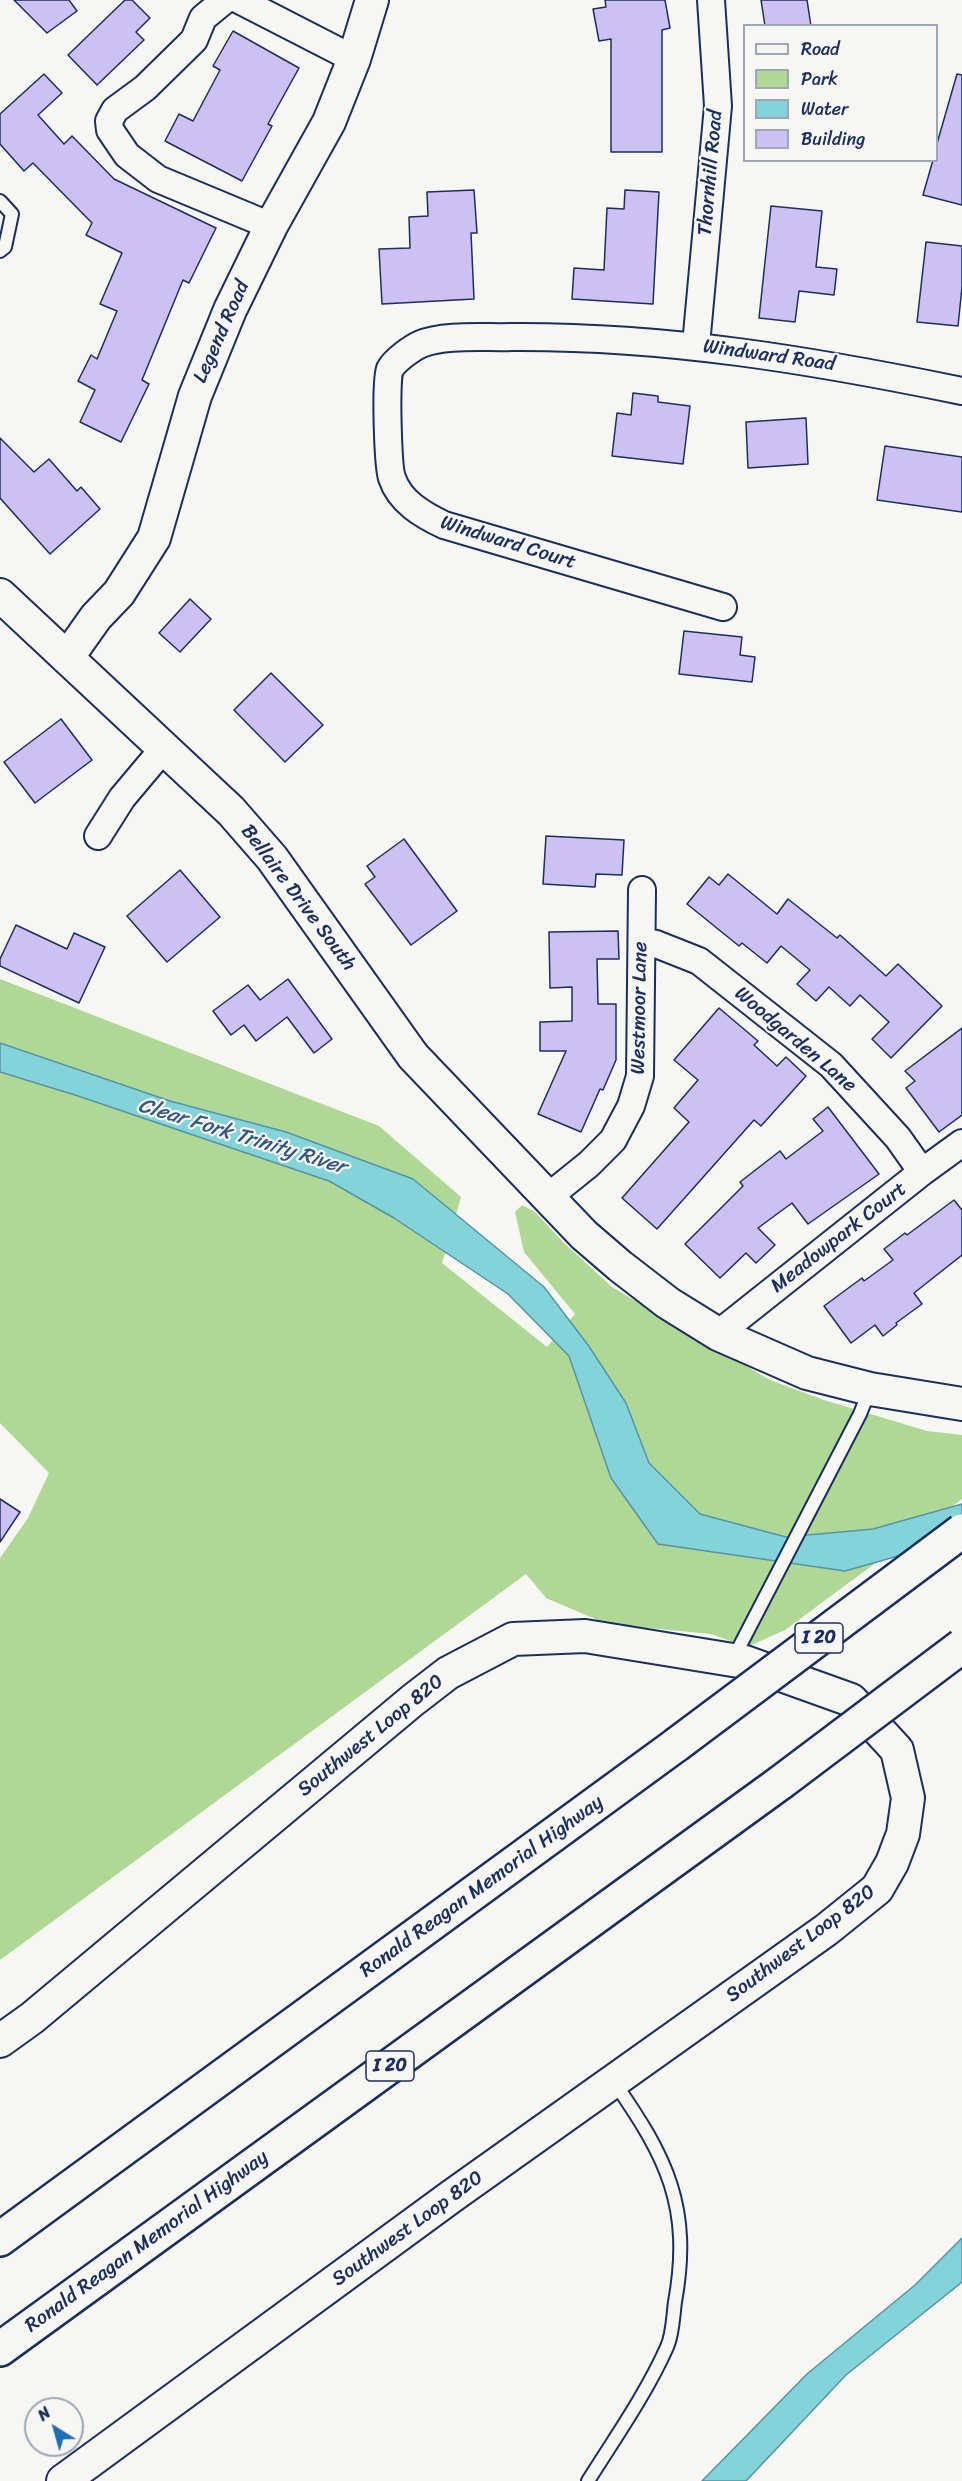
<!DOCTYPE html>
<html>
<head>
<meta charset="utf-8">
<style>
	body { margin:0 }
	#map { position:relative; width:962px; height:2481px; overflow:hidden; background:#f6f6f2; font-family:Sriracha,sans-serif }
	canvas { display:block }
	.legend { position:absolute; left:743px; top:24px; width:195px; height:138px; box-sizing:border-box; background:#f6f6f2; border:2px solid #9ea6b7; margin:0; padding:8px 10px; list-style:none; font-size:18px; color:#1b2f5e }
	.legend li { display:flex; align-items:center; gap:12px; height:30px }
	.legend b { width:30px; border:2px solid #9ea6b7 }
	.north { position:absolute; left:24px; top:2397px; width:60px; height:60px; box-sizing:border-box; background:#f6f6f2; border:2px solid #9ea6b7; border-radius:50%; rotate:323deg; font-size:16px; font-weight:700; line-height:24px; text-align:center; color:#1b2f5e }
	.north::after { content:''; display:block; margin:auto; width:21px; height:27px; background:#1f6fb2; clip-path:polygon(50% 0,100% 100%,50% 72%,0 100%) }
</style>
</head>
<body>
<div id="map">
<canvas width="962" height="2481"></canvas>
<ul class="legend">
<li><b style="height:8px;background:#f6f6f2"></b>Road</li>
<li><b style="height:16px;background:#afd895"></b>Park</li>
<li><b style="height:16px;background:#82d4d9"></b>Water</li>
<li><b style="height:16px;background:#cdc0f2"></b>Building</li>
</ul>
<div class="north">N</div>
</div>
<script>
const c = document.querySelector('canvas').getContext('2d');
c.lineJoin = 'round';
function fillPath(path, color) { c.fillStyle = color; c.fill(path, 'evenodd'); }
function trace(path, color, width, dash) { c.strokeStyle = color; c.lineWidth = width; c.lineCap = dash ? 'butt' : 'round'; c.setLineDash(dash || []); c.stroke(path); }
function label(font, color, halo, rows, align = 'center') {
  c.font = font + ' Sriracha,sans-serif'; c.lineWidth = 4.5; c.setLineDash([]); c.textBaseline = 'middle'; c.strokeStyle = halo; c.fillStyle = color; for (const [text, x, y, turn = 0] of rows) {
    c.save(); c.translate(x, y); c.rotate((+turn || 0) * Math.PI / 180); c.textAlign = isNaN(turn) ? turn : align; if (halo) c.strokeText(text, 0, 0); c.fillText(text, 0, 0); c.restore();
  }
}
fillPath(new Path2D(`
	M0,979L379,1126L461,1197L442,1263L547,1347L575,1314L524,1252L515,1212L522,1205L535,1212L563,1242L612,1287L770,1380L824,1400L927,1431L962,1435V1499L785,1630L747,1647L711,1634L607,1624L546,1598L526,1574L0,1960V1558L28,1518L49,1473L0,1423Z`), '#afd895');
const water = new Path2D(`
	M0,1043L170,1101L286,1132L413,1179L544,1287L588,1345L626,1403L649,1463L700,1514L786,1537L873,1529L962,1504V1538L845,1571L658,1544L611,1478L569,1356L508,1294L394,1218L329,1181L75,1095L0,1072Z
	M962,2238V2282L846,2375L746,2481H702L807,2374L915,2285Z`);
fillPath(water, '#82d4d9');
trace(water, '#5992a8', 1.5);
const building = new Path2D(`
	M14,0H69L77,11L47,33Z
	M125,0H132L150,18L136,32L144,40L97,85L68,55Z
	M605,0H665L670,28L662,30V152H611V39L599,41L593,9L606,7Z
	M761,0H807L811,26H765Z
	M233,31L299,68L268,124L272,126L242,181L165,141L179,114L193,121L220,70L213,66Z
	M44,74L62,93L38,115L64,144L72,136L114,179L216,228L189,283L183,280L142,380L149,384L121,442L80,422L95,390L78,381L91,355L97,359L117,311L100,304L122,253L86,235L92,223L33,163L24,171L0,144V114Z
	M957,74L962,75V205L923,195L933,160H936V147Z
	M474,190L477,233H471L474,299L382,304L379,249L410,248L409,217L428,216L427,192Z
	M625,190L659,192L653,304L572,299L574,268L604,270L607,208L624,209Z
	M771,206L822,211L816,267L837,269L834,295L799,291L795,322L759,318Z
	M926,242L962,246V287L958,326L917,322Z
	M633,393L658,396V402L690,406L683,464L612,456L617,413L631,415Z
	M806,418L808,464L748,468L746,422Z
	M0,438L34,472L49,459L77,491L81,487L100,509L50,554L0,498Z
	M885,446L962,457V512L877,500Z
	M190,599L211,619L180,652L159,633Z
	M684,631L742,637L740,655L755,657L752,682L679,674Z
	M271,673L323,725L285,762L234,710Z
	M61,719L92,760L35,803L4,762Z
	M546,836L624,840L622,875L596,874L595,887L543,884Z
	M404,839L457,911L411,945L365,884L375,877L367,866Z
	M180,870L220,917L167,962L127,916Z
	M728,874L777,914L788,899L837,938L840,935L886,976L898,964L942,1006L891,1058L872,1039L889,1022L860,995L850,1006L829,987L816,1001L797,984L810,970L781,946L767,963L742,943L739,946L687,904L709,877L719,885Z
	M16,925L67,949L74,933L105,947L79,1003L0,966V959Z
	M618,931L619,959H597L598,1004H616V1060L603,1090L600,1089L581,1132L538,1114L566,1051H540V1022L572,1021V987L550,988L549,932Z
	M288,979L332,1039L314,1053L287,1017L256,1041L244,1025L231,1035L213,1011L248,985L260,1000Z
	M719,1008L758,1041L754,1045L777,1066L786,1057L806,1076L761,1126L754,1120L657,1229L622,1198L689,1122L674,1108L698,1080L674,1060Z
	M962,1028V1115L939,1132L906,1088L915,1081L905,1071Z
	M828,1107L879,1174L808,1224L792,1203L758,1228L775,1245L756,1263L746,1253L720,1278L685,1244L743,1186L740,1182L780,1151L786,1159L823,1131L813,1119Z
	M954,1200L962,1210V1255L914,1293L922,1304L896,1323L897,1325L883,1336L875,1325L851,1343L824,1306L862,1278L864,1281L893,1260L884,1249L905,1233L907,1235Z
	M0,1499L20,1512L0,1542Z`);
fillPath(building, '#cdc0f2');
trace(building, '#1b2f5e', 1.5);
const service = new Path2D(`
	M0,201L12,214L5,247L0,251
	M733,1659L860,1414L870,1389
	M588,2481C615,2438 646,2394 667,2347C673,2334 673,2316 675,2302C692,2207 667,2158 614,2082`);
const minor = new Path2D(`
	M225,0L203,18L194,40L145,88L115,110L109,121L110,130L127,155L158,179L271,226
	M239,0L354,59
	M696,345L718,106L711,0
	M723,607L444,525C423,515 400,502 392,478C388,467 385,379 390,369C395,360 412,348 421,344C444,334 487,338 512,337C666,336 811,360 962,391
	M98,836L122,798L164,748
	M642,941L656,944L699,961L831,1065L898,1138L922,1172
	M548,1197L589,1164L613,1140L631,1106L640,1076L642,890
	M718,1334L922,1172L962,1143`);
const tertiary = new Path2D(`
	M0,595L231,811L272,858L413,1056L584,1235L620,1266L668,1303L718,1334L807,1373L870,1389L962,1404
	M67,658L96,617L119,593L154,538L195,396L230,310L271,226L329,122L354,59L372,0
	M0,2041L32,2018L413,1700L448,1673L513,1639L585,1636L745,1662L851,1700L897,1750L908,1798L903,1834L892,1863L877,1889L826,1930L452,2196L63,2481`);
const motorway = new Path2D(`
	M0,2239L676,1745
	M0,2349L780,1783`);
trace(service, '#1b2f5e', 16);
trace(minor, '#1b2f5e', 30);
trace(tertiary, '#1b2f5e', 36);
trace(motorway, '#1b2f5e', 38);
trace(service, '#f6f6f2', 12);
trace(minor, '#f6f6f2', 26);
trace(tertiary, '#f6f6f2', 32);
trace(motorway, '#f6f6f2', 33);
const motorwayBridge = new Path2D(`
	M676,1745L962,1531
	M780,1783L962,1646`);
trace(motorwayBridge, '#1b2f5e', 38, []);
trace(motorwayBridge, '#f6f6f2', 33);
for (const [x, y, w] of [
	[819,1638,48],
	[390,2066,48]
]) { const box = new Path2D(); box.roundRect(x - w / 2, y - 15, w, 30, 4.5); c.fillStyle = '#f6f6f2'; c.fill(box); trace(box, '#1b2f5e', 1.5); }
label('bold 18px', '#1b2f5e', null, [
	["I 20",819,1638],
	["I 20",390,2066]
]);
label('20px', '#1b2f5e', '#f6f6f2', [
	["Thornhill Road",711,173,-85],
	["Legend Road",222,332,-66],
	["Windward Road",769,356,8],
	["Windward Court",508,543,17],
	["Bellaire Drive South",298,898,53],
	["Westmoor Lane",640,1008,-89],
	["Woodgarden Lane",795,1040,40],
	["Meadowpark Court",839,1238,-38],
	["Southwest Loop 820",371,1736,-39],
	["Ronald Reagan Memorial Highway",482,1887,-36],
	["Southwest Loop 820",801,1944,-37],
	["Southwest Loop 820",408,2229,-36],
	["Ronald Reagan Memorial Highway",147,2242,-36]
]);
label('italic 21px', '#35587d', '#f6f6f2', [
	["Clear Fork Trinity River",242,1137,17]
]);
</script>
</body>
</html>
